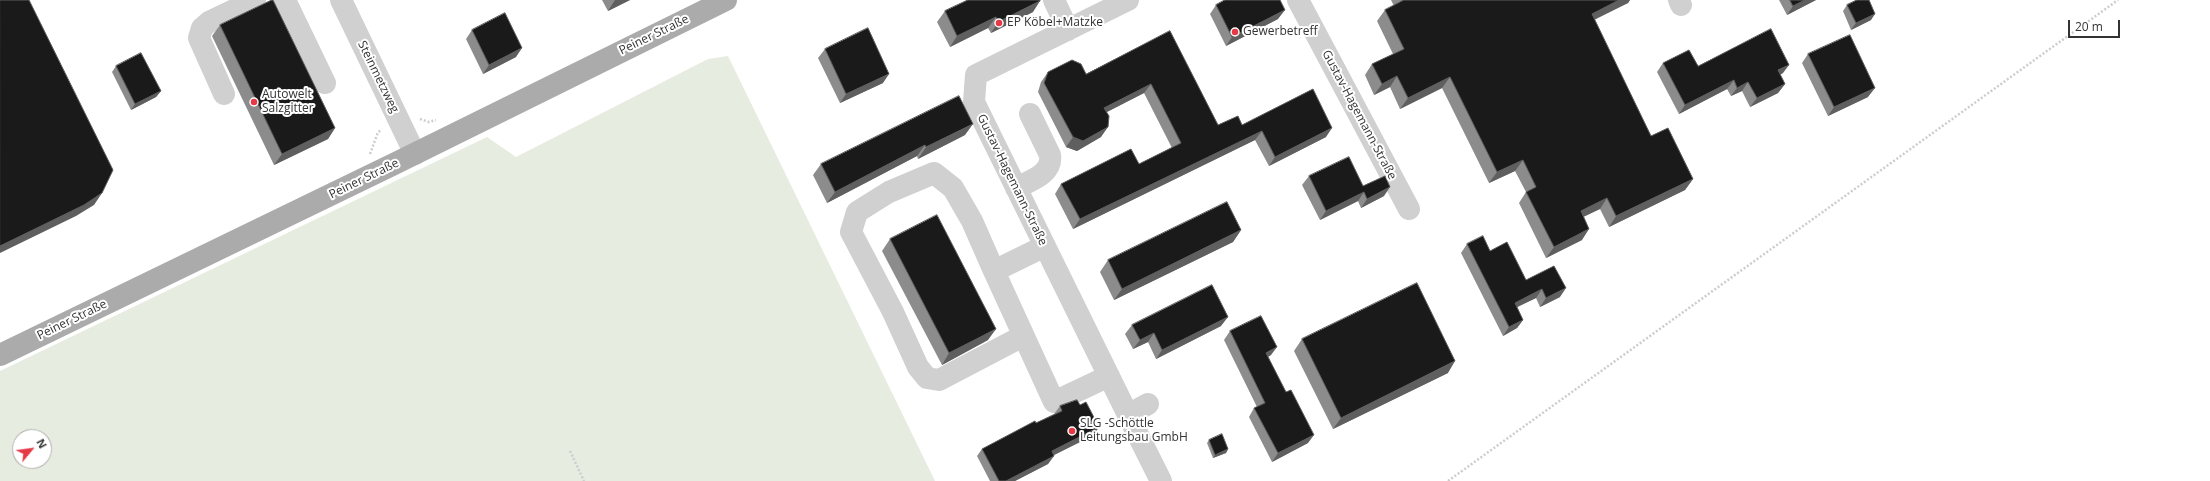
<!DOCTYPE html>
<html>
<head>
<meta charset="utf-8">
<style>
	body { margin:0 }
	#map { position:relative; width:2210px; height:481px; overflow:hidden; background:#fff; font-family:"Open Sans",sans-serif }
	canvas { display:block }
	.north { position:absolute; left:12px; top:429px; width:40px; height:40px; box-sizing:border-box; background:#fff; border:1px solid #adadad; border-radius:50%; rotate:61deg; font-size:11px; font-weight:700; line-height:16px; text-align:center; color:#333 }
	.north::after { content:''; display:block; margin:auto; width:14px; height:18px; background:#e63946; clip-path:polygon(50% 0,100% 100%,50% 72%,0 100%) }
	.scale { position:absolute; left:2068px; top:20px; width:52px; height:18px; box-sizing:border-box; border:2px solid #333; border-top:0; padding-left:5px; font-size:12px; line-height:14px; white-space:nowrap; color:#333; -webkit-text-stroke:3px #fff; paint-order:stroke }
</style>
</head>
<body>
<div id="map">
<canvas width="2210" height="481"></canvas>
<div class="north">N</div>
<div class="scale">20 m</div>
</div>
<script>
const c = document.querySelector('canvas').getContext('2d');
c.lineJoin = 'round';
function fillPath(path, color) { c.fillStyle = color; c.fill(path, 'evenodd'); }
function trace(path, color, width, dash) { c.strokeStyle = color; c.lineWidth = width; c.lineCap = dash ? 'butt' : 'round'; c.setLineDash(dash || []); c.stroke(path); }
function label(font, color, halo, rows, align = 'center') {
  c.font = font + ' "Open Sans",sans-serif'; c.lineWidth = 4; c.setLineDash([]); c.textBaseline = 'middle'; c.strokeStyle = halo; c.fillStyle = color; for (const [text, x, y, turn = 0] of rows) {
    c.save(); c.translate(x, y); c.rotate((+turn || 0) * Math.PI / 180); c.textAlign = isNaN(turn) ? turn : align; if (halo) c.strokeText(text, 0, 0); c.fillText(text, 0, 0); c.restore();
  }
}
fillPath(new Path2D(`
	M728,56L935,481H0V371L487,137L516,157L708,59ZM20,437H44V461H20Z`), '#e6ecdf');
trace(new Path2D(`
	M420,119L429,122L436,120
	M370,154L378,132L382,130
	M570,451L584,481
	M1448,481L2118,0`), '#cdcdcd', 2.5, [2, 2]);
trace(new Path2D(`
	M285,0L325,83
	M341,0L415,154
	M1054,0L1068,30
	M1128,0L976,75L974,102L1128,415L1148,404
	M1298,0L1409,209
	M1679,0L1681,5
	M224,94L199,38L202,28L209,22L255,0
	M1016,188C1030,181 1053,174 1050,155L1030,114
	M1045,246L994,271L1054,402L1109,376
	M994,271L972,221L953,188L934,173L889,192L857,212L851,232L893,312L918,367L927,378L939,380L1023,336
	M1128,415L1161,481`), '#d0d0d0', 22);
trace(new Path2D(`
	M0,355L394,164L726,0`), '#ababab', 22);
fillPath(new Path2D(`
	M602,0H630L608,11Z
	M1391,0H1630L1628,3L1594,19L1651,136L1693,179L1685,190L1609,227L1600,209L1583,216L1582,240L1546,258L1519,203L1526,192L1515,171L1489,183L1442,88L1400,109L1390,87L1374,95L1365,75L1372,64L1393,54L1377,21L1385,10L1394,6Z
	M1779,0H1816L1787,15Z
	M1216,5L1278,19L1226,46L1210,14Z
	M1847,5L1871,20L1851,30L1843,11Z
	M945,11L1033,12L991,33L988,28L950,47L937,22Z
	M220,25L335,128L328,139L274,165L212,36Z
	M472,30L516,57L483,74L466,39Z
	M1170,31L1218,125H1242L1326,137L1269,166L1255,140L1073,229L1055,194L1061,184L1139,164L1172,148L1144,93L1107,112L1101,137L1077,151L1066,147L1038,92L1041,82L1048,72L1086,74Z
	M825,49L883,83L840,103L818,58Z
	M1808,54L1868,97L1828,116L1802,63Z
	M1663,63L1783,73L1780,75L1785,84L1778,93L1750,107L1742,91L1731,96L1727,89L1679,114L1657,72Z
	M116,66L161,91L156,97L131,110L112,72Z
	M965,135L918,159L917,156L827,203L813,175L821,164Z
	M1309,176L1363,186L1384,196L1361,208L1358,201L1320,220L1302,185Z
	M1241,230L1233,242L1114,300L1100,272L1108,260Z
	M890,239L988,340L942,365L882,251Z
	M1467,244L1490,251L1526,280L1560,297L1540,307L1536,298L1517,307L1523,320L1517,328L1503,336L1461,253Z
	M1132,325L1221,326L1156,359L1148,342L1133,349L1125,334Z
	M1230,331L1271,355L1268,357L1308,443L1272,462L1249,417L1254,408L1257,407L1224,340Z
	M1302,339L1448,373L1333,429L1294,351Z
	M1060,406L1094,435L1054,455L1048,464L1015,481H990L977,456L982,449L1054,414Z
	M1209,440L1228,449L1226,453L1213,458L1207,443Z`), '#8c8c8c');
fillPath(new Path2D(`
	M615,0H630L608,11Z
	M1619,0H1630L1628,3L1584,25L1592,14Z
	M1805,0H1816L1787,15L1793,6Z
	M1040,1L1033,12L991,33L998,22Z
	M1285,10L1278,19L1226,46L1232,37Z
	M1875,14L1871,20L1851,30L1856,23Z
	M996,17L988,28L950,47L957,36Z
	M522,48L516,57L483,74L489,65Z
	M1789,65L1783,73L1771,79L1778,70Z
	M889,74L883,83L840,103L846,94Z
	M1397,76L1390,87L1374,95L1382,84Z
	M1450,77L1442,88L1400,109L1408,98Z
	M1734,80L1727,89L1679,114L1685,105Z
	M1748,82L1742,91L1731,96L1737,88Z
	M1151,84L1144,93L1097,117L1104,108Z
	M1785,84L1778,93L1750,107L1757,98Z
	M1875,88L1868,97L1828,116L1834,107Z
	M161,91L156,97L131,110L135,104Z
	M973,124L965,135L918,159L926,147Z
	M1108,127L1101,137L1077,151L1066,147L1073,137Z
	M335,128L328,139L274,165L282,154Z
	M1332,128L1326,137L1269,166L1275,157Z
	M1262,131L1255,140L1073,229L1080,219Z
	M925,145L917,156L827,203L835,192Z
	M1523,160L1515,171L1489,183L1497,172Z
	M1693,179L1685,190L1609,227L1616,216Z
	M1390,187L1384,196L1361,208L1367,199Z
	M1364,192L1358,201L1320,220L1326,211Z
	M102,193L94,205L76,216L0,253V246Z
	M1607,198L1600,209L1573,222L1581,211Z
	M1589,229L1582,240L1546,258L1554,247Z
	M1241,230L1233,242L1114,300L1122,289Z
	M1566,288L1560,297L1540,307L1546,298Z
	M1542,289L1536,298L1509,311L1515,303Z
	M1228,317L1221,326L1156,359L1162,350Z
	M1523,320L1517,328L1503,336L1509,327Z
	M996,329L988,340L942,365L949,353Z
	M1154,333L1148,342L1133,349L1140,340Z
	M1277,347L1271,355L1260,361L1266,353Z
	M1455,361L1448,373L1333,429L1341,418Z
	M1099,427L1094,435L1046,459L1052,451Z
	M1314,435L1308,443L1272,462L1278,453Z
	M1228,449L1226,453L1213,458L1215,455Z
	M1054,456L1048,464L1015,481H1006Z`), '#5f5f5f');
const building = new Path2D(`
	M0,0H29L113,170L102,193L84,205L0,246Z
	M272,0H273L335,128L282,154L220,25Z
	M968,0H1040V1L998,22L996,17L957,36L945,11Z
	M1225,0H1280L1285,10L1232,37L1216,5Z
	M1404,0H1619L1592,14L1651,136L1668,128L1693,179L1616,216L1607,198L1581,211L1589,229L1554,247L1526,192L1536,187L1523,160L1497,172L1450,77L1408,98L1397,76L1382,84L1372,64L1404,49L1385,10Z
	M1790,0H1805L1793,6Z
	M1857,0H1869L1875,14L1856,23L1847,5Z
	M505,13L522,48L489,65L472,30Z
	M868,28L889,74L846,94L825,49Z
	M1771,29L1789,65L1778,70L1785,84L1757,98L1748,82L1737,88L1734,80L1685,105L1663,63L1689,50L1698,66Z
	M1170,31L1218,125L1238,116L1242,125L1313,89L1332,128L1275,157L1262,131L1080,219L1061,184L1131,149L1139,164L1181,143L1151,84L1104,108L1109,116L1108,127L1083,141L1073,137L1044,83L1048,72L1072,60L1081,64L1086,74Z
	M1850,35L1875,88L1834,107L1808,54Z
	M141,53L161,91L135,104L116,66Z
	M959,96L973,124L926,147L925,145L835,192L821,164Z
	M1349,157L1363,186L1385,176L1390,187L1367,199L1364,192L1326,211L1309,176Z
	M1227,202L1241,230L1122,289L1108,260Z
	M937,215L996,329L949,353L890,239Z
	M1483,236L1490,251L1507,242L1526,280L1554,266L1566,288L1546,298L1542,289L1515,303L1523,320L1509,327L1467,244Z
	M1417,283L1455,361L1341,418L1302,339Z
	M1212,285L1228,317L1162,350L1154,333L1140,340L1132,325Z
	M1261,316L1277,347L1266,353L1286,392L1291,390L1314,435L1278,453L1254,408L1265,403L1230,331Z
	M1077,400L1080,405L1086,402L1099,427L1052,451L1054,456L1006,481H999L982,449L1035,421L1036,423L1062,411L1060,406Z
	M1222,434L1228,449L1215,455L1209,440Z`);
fillPath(building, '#1a1a1a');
trace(building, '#5f5f5f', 1);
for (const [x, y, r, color] of [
	[999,23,4,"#e63946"],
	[1235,32,4,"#e63946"],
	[254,102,4,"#e63946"],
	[1072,431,4,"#e63946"]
]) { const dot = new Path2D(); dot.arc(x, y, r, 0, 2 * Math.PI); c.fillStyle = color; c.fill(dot); trace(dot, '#fff', 1.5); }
label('12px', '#333', '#fff', [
	["EP Köbel+Matzke",1007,23],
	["Gewerbetreff",1243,32],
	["Autowelt",262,95],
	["Salzgitter",262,109],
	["SLG -Schöttle",1080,424],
	["Leitungsbau GmbH",1080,438]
], 'left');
label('12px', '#333', '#fff', [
	["Peiner Straße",654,35,-26],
	["Steinmetzweg",378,77,64],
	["Gustav-Hagemann-Straße",1359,115,62],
	["Peiner Straße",364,179,-26],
	["Gustav-Hagemann-Straße",1012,180,64],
	["Peiner Straße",72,320,-26]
]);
</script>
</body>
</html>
